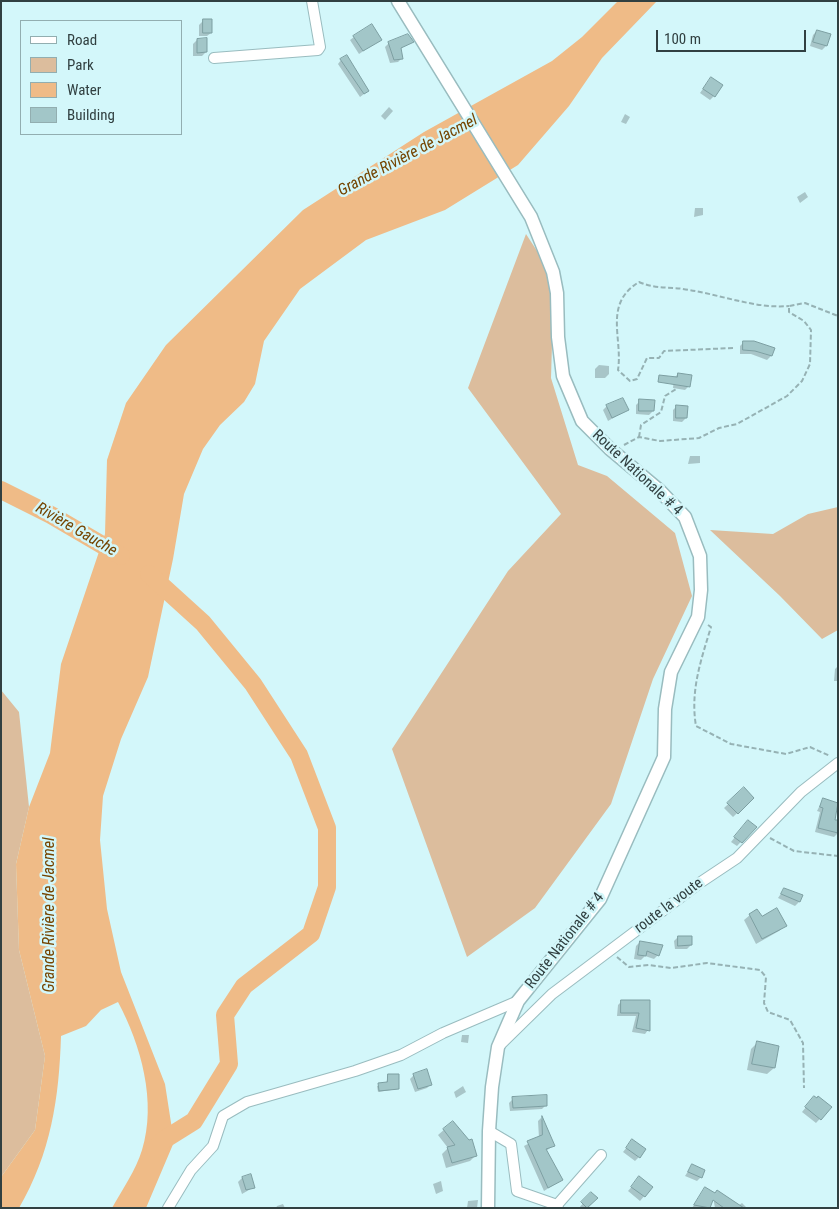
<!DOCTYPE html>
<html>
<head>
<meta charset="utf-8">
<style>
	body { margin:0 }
	#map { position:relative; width:839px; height:1209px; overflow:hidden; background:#d3f7fa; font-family:"Roboto Condensed",sans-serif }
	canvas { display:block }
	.frame { position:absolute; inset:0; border:2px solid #314041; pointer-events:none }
	.legend { position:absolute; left:20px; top:20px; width:162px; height:115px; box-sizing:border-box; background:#d3f7fa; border:1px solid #92aeb0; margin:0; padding:6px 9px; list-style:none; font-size:15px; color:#314041 }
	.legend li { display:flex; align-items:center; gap:10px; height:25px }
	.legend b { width:25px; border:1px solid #92aeb0 }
	.scale { position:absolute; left:656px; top:30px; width:150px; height:22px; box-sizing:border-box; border:2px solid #314041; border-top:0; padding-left:6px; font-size:15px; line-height:18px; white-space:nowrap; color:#314041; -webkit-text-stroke:4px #d3f7fa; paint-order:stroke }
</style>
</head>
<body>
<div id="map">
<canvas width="839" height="1209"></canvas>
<div class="frame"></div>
<ul class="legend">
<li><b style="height:6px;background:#fff"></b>Road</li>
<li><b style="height:14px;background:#dcbd9d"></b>Park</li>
<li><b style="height:14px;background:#efbb87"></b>Water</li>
<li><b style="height:14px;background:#a2c6c8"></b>Building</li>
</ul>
<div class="scale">100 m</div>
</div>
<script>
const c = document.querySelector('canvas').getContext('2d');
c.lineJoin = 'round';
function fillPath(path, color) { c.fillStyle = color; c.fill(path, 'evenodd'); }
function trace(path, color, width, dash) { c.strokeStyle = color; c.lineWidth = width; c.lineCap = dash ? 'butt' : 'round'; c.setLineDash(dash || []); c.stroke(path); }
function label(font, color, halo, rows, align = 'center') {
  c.font = font + ' "Roboto Condensed",sans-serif'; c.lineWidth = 5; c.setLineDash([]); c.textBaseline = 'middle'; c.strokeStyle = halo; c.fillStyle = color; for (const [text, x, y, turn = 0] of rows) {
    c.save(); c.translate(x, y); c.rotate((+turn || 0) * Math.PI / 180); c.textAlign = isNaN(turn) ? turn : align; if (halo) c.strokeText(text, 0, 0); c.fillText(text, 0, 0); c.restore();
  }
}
fillPath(new Path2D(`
	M526,234L554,277L551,378L578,465L607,476L675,533L692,596L653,679L611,804L535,908L467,957L392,749L508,571L561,514L468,388Z
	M838,507V630L822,639L780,596L710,530L773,534L808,514Z
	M1,690L19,712L29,807L16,864L19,950L45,1056L35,1130L1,1177Z`), '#dcbd9d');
fillPath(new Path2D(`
	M618,1H657L602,58L569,106L518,165L445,210L366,240L300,289L264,341L255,384L244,402L220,425L203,449L184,494L173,559L148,677L121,739L103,796L100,840L107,909L121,972L165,1084L174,1142L146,1208H112C122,1190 136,1170 142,1150C157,1102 141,1045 118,1002L101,1010L86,1026L61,1036C59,1099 51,1153 19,1208H1V1177L35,1130L45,1056L19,950L16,864L29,807L50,753L61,664L105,534L107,460L126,403L166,345L303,210L424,132L552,61L582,37Z`), '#efbb87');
fillPath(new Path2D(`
	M203,21L211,33L207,36H199V25Z
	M817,31L826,46L822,50L810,46L813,35Z
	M354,37L380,40L359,54L350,40Z
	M197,40L206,52L202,56H193V44Z
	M412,42L400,49L401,59L398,62L390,63L385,47L389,43Z
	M341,60L368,91L360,97L338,64Z
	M707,83L714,96L710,100L700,93Z
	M389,107L393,111L385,120L381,116Z
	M625,114L630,117L626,124L621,122Z
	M805,192L808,197L800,203L797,197Z
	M695,208H703V215L694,217Z
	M744,342L773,349L771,356L767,360L751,354H740V346Z
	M599,365L609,366V374L605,378H595V369Z
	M678,374L689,386L685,390L673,388L674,378Z
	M640,401L653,411L649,415L636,414V405Z
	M607,406L627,410L608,421L603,410Z
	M677,406L686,418L682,422L673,421V410Z
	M690,456H700V463L688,464Z
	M838,666V681H834L835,669Z
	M744,789L753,798L733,817L724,808Z
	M823,799L838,804L834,821H838V833L834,837L815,832L820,812L817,811Z
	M744,826L755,827L737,846L731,842Z
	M784,889L799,902L795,906L778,898Z
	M750,915L761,918L785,926L779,931L756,944L744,920Z
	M678,937L691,945L687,949H675L674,941Z
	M640,942L658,955L654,959L645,956L641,960L634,959L636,946Z
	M622,1001H648V1030L645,1034L632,1032L636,1016H617L618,1005Z
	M462,1035H469L468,1043L461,1042Z
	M758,1042L778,1047L774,1068L767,1074L747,1070L751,1049Z
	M388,1075L398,1089L378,1092L377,1086L386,1084Z
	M414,1075L431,1084L427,1088L415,1092L410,1079Z
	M463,1086L466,1092L456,1098L454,1092Z
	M513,1099L546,1105L542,1109L510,1111L509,1103Z
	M811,1101L830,1108L816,1123L802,1112Z
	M541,1118L553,1146L546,1151L561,1180L544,1191L524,1146L539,1138L538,1121Z
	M453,1122L476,1155L470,1161L446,1168L442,1154L448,1148L438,1135Z
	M632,1141L639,1157L635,1161L623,1152Z
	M692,1165L701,1177L697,1181L685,1176Z
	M242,1178L254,1187L242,1194L238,1182Z
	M441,1181L443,1191L436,1194L433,1184Z
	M636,1182L651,1188L640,1201L628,1191Z
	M705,1189L738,1206L742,1203L747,1208H715L713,1197L708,1208H692Z
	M591,1194L596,1198L588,1208H579Z
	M478,1200L477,1208H467L468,1201Z
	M283,1204L285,1208H276L277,1206Z`), '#0003');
trace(new Path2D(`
	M1,490L51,515L121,556
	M149,574L203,623L253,684L299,755L327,828V887L311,934L244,986L225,1015L229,1064L194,1121L162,1141L155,1149`), '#efbb87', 18);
const building = new Path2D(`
	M203,19H212V33H203Z
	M372,24L382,40L363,51L353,36Z
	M817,30L831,34L827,46L813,42Z
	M408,34L414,42L401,48L403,59L394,60L388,42Z
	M207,38V52L197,53V39Z
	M347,55L369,91L364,94L340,59Z
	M711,77L723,85L715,97L703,89Z
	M743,341H754L775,348L772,356L755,351L743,350Z
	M678,373L692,375L690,387L658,382L659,375L677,377Z
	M623,398L629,410L612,418L606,405Z
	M639,399L655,400L654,411H639Z
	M676,405L688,406L687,418H676Z
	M744,787L754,798L738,814L727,803Z
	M823,798L838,803L835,820H838V833L818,828L823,808L820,807Z
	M748,820L757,827L742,843L734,837Z
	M784,888L803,895L800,902L781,894Z
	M777,908L787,926L762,939L749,914L757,909L762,916Z
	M678,936H692V945L678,946Z
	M640,941L663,945L659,956L647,951L646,956L638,955Z
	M621,1000H650V1031L636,1028L639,1013H621Z
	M757,1041L779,1046L775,1068L752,1064Z
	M427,1069L432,1085L418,1089L413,1074Z
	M388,1074H399V1089L379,1091L378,1083L387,1082Z
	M547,1095V1106L513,1108L512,1097Z
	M814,1096L817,1098L818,1096L832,1107L821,1120L805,1107Z
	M542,1116L555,1146L546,1149L563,1180L548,1188L527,1141L542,1135Z
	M453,1121L469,1140L472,1139L477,1156L452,1163L447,1147L455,1145L443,1129Z
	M632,1139L646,1149L640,1158L626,1148Z
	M692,1164L705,1170L702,1178L688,1172Z
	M251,1174L255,1188L246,1190L242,1177Z
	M639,1176L653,1187L645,1197L631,1187Z
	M705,1187L715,1193L717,1190L744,1208H724L713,1200L710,1208L694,1205Z
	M591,1192L598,1198L587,1208L581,1202Z`);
fillPath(building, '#a2c6c8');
trace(building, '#7d9fa2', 1);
const minor = new Path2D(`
	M214,58L318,50L320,47L312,1
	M500,1045L552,994L701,882L737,858L801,792L838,763
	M489,1131L511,1144L517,1191L557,1205L558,1208
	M557,1205L601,1155
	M168,1208L191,1170L213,1146L223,1116L247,1102L355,1071L401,1055L443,1033L518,1001`);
const major = new Path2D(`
	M398,1L531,217L553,272L557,293L558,337L563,376L582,421L610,449L659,490L685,517L700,556L701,590L698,617L671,672L665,709L664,757L600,899L518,1001L498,1047L492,1087L489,1131L488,1208`);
trace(minor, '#99bcbf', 12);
trace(major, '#99bcbf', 15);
trace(new Path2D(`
	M733,348L664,351L659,358H647L637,379L630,381L618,370C623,338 603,304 639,282C657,290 671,286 689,290C722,295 756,309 789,306
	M639,437L641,425L661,412L665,396L676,389
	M624,445L639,437L660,441L699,438L719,428L737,424L787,396L802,381L810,364L811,330L804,321L789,312V306L805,303L838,316
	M708,625L711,627C701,660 690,691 696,726L731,744L786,754L810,747L830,756
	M770,838L794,851L838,856
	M617,957L629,967L649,965L671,968L707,963L760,970L766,977L764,1003L768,1012L790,1020L803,1043L804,1088
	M685,1208H697`), '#96b2b4', 2, [5, 2.5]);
trace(minor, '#fff', 10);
trace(major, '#fff', 12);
label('15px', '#314041', '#d3f7fa', [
	["Route Nationale # 4",637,473,43],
	["route la voute",669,906,-37],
	["Route Nationale # 4",565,941,-52]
]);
label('italic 16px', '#744400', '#d3f7fa', [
	["Grande Rivière de Jacmel",408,156,-28],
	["Rivière Gauche",76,530,30],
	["Grande Rivière de Jacmel",50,915,-90]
]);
</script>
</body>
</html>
